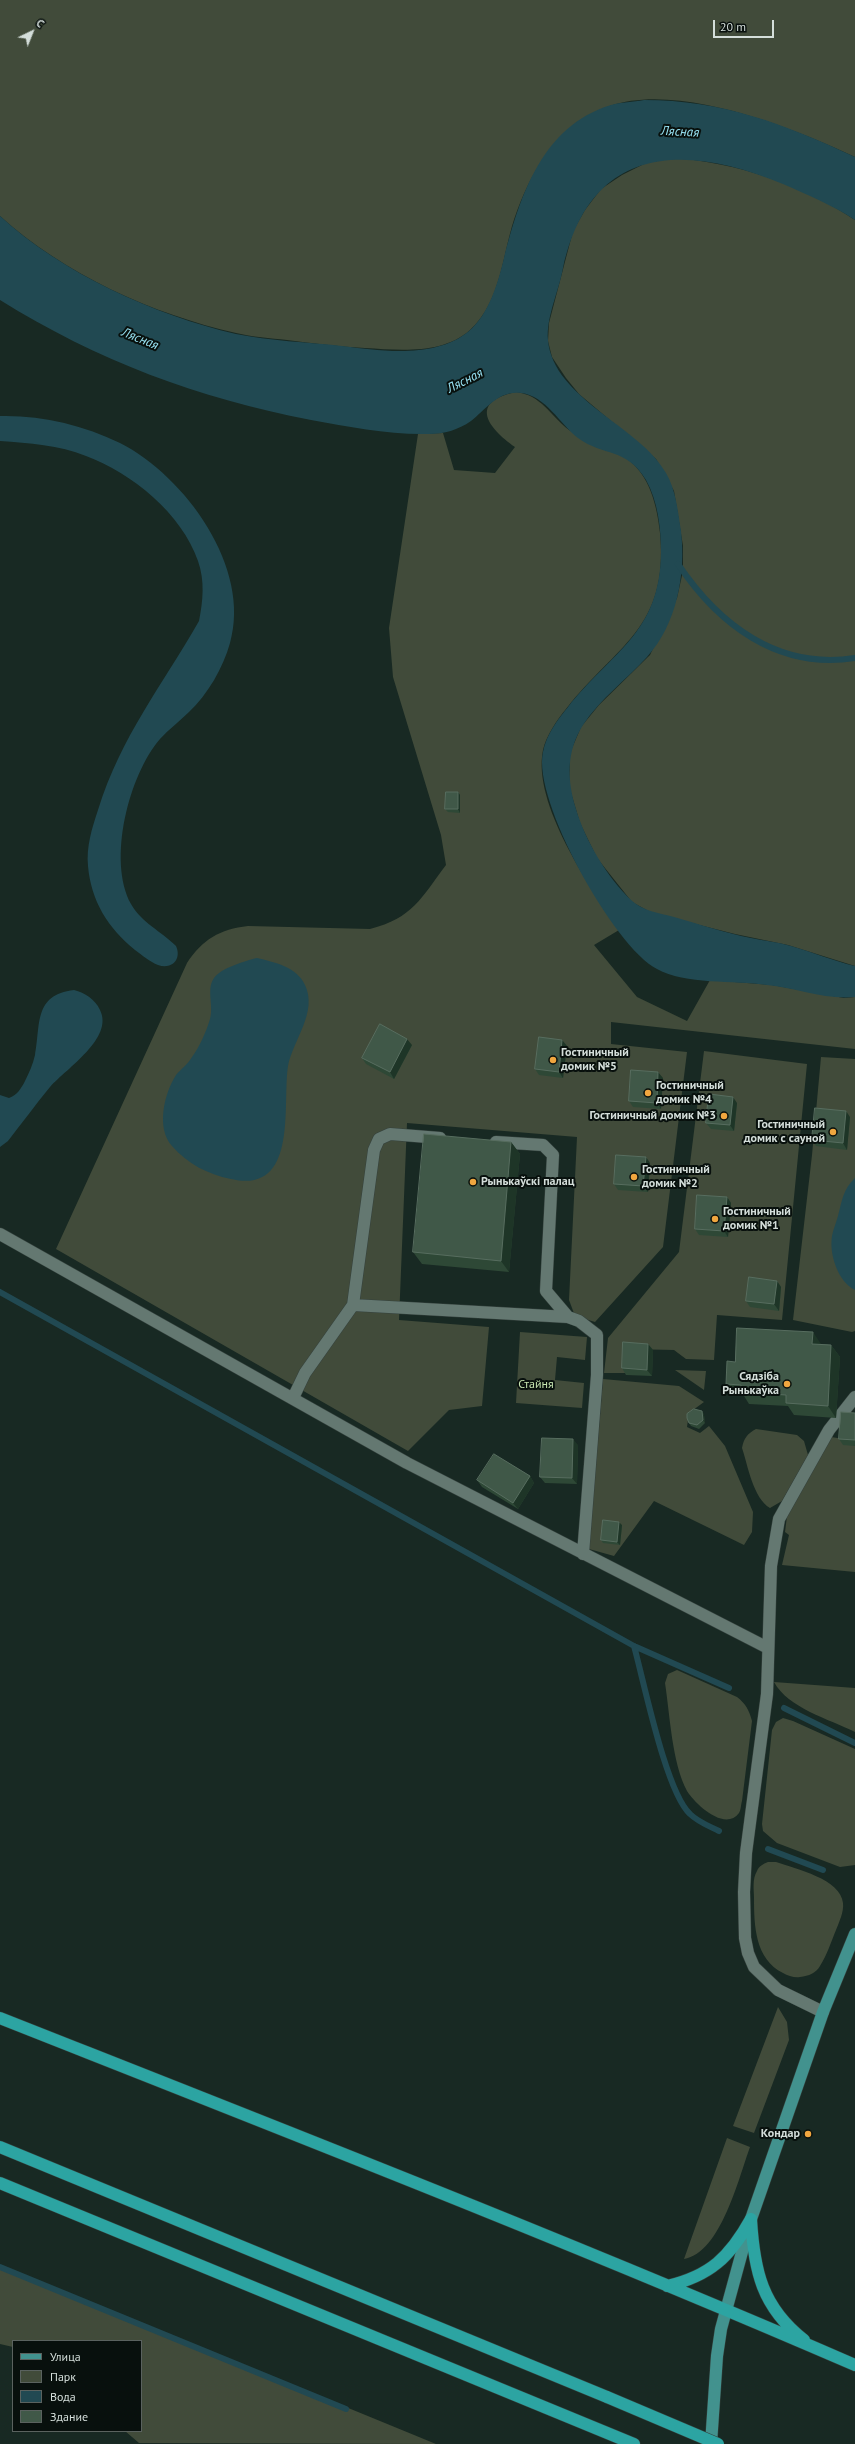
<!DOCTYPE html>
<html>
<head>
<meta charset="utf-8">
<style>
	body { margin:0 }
	#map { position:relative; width:855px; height:2444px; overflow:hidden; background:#182923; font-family:"PT Sans",sans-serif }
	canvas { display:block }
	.legend { position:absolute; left:12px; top:2340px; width:130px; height:92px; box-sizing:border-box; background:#08100d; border:1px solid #5a625f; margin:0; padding:5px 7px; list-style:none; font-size:12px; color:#d4deda }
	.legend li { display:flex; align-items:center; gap:8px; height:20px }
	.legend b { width:20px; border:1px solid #5a625f }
	.north { position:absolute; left:12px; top:12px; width:40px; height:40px; -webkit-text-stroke:3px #08100d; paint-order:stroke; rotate:43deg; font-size:11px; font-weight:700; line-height:16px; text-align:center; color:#d4deda }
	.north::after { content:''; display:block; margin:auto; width:14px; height:18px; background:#d4deda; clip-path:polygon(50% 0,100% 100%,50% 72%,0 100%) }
	.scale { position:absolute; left:713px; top:20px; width:61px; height:18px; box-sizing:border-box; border:2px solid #d4deda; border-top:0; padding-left:5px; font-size:12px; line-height:14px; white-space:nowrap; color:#d4deda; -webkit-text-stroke:3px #08100d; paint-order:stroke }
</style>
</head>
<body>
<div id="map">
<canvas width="855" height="2444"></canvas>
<ul class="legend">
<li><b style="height:5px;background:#42928e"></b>Улица</li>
<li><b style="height:11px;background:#414b3a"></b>Парк</li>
<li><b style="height:11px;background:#214952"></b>Вода</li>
<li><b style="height:11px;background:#405848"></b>Здание</li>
</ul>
<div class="north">С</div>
<div class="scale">20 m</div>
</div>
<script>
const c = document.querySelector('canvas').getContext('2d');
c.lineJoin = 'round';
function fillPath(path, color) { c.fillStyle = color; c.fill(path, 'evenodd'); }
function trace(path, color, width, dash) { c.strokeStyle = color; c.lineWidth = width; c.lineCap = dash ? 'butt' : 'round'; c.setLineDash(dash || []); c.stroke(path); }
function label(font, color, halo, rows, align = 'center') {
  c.font = font + ' "PT Sans",sans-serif'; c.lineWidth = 4; c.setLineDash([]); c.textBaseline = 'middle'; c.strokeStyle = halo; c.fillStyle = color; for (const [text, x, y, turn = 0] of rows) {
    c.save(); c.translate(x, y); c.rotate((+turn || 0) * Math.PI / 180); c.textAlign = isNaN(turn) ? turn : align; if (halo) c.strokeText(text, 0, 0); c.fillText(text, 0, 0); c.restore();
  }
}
fillPath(new Path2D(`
	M0,0H855V157C793,128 678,82 610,106C562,123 534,165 517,211C502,250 503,300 470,330C442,355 399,350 365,348C339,347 313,343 287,340C270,338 252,337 236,333C152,314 64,274 0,216Z
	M674,158C737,163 802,184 855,220V966L788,945L735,934L652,913L632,902L597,858L580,823L569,786L570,753L581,727L599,705L650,655L677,598L683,571V546L674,491L656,459L579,394L566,378L552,357L548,341L549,323L573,231L585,210L601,189L622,175L646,163Z
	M516,392C541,395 550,415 569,430C578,436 589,442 598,447C607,452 618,452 626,458C650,475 657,506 660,533C669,629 616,645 566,709C557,720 546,736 543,750C532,804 590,887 619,930L594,945L637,997L687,1021L710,980L772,985L844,998L855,997V1049L611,1022V1044L687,1052L663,1247L595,1322L575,1316L569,1300L577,1137L407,1123L399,1320L489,1327L482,1406L449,1410L408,1451L56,1249L187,963C202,940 220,929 248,926L370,929C413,918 421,898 446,865L441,835L393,677L389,628L418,434L443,433L454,470L495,473L515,447C488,428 468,402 516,392Z
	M704,1051L807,1064L782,1320L717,1315L714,1360L686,1359L674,1350L628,1349L625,1373H604L608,1338L679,1252Z
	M821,1057L855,1059V1331L852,1332L793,1320L812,1155Z
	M520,1332L587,1337L585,1360L557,1357L555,1380L584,1383L582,1408L516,1403Z
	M675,1370L706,1371L704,1390Z
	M603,1379L679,1386L704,1402L689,1413L687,1427L700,1433L709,1426L725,1446L753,1512L752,1532L744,1545L654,1501L614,1556L589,1549Z
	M756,1429L797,1435L804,1441L808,1455L782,1501L770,1508C753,1498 748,1466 742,1448C744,1438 747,1434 756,1429Z
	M831,1437L844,1439L855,1446V1572L782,1565L789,1535L785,1532L787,1516Z
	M677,1670L737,1697C746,1704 749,1710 752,1721L742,1801C741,1804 741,1810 739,1813C725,1832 695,1804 687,1791C672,1763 670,1716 665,1683L668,1674Z
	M774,1682L855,1688V1732C829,1719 788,1708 774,1682Z
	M783,1718L793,1721L855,1749V1865L840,1867L777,1843L763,1831L762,1824L772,1730L776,1722Z
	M768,1862H776C796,1869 841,1879 843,1903C844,1912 839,1922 836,1930C831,1942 827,1955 820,1966C816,1973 809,1976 800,1977C795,1978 788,1976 783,1973C755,1959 754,1926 754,1898C754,1890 752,1879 757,1871C759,1866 763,1864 768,1862Z
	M778,2007L787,2022L789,2040L754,2133L733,2126Z
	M727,2138L750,2147C739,2177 721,2253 684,2259Z
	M0,2265L436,2444L139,2443L125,2431H141V2341H13V2347L0,2344Z`), '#414b3a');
fillPath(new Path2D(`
	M644,100C722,100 785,124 855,157V220C832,205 808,195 783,184C683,142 590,145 563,268C559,291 546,317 548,340C553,399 640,426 666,473C676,490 678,512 681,531C686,574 677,624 647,657C626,680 600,699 583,725C566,752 567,780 576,809C585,840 607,877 631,900C643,911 659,913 674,917C699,924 725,933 751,938C765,941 778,942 791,946C813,952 833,961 855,966V997C826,1000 796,988 767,985C734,980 685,985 657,969C614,947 532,800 543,752C546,735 558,719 568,707C612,651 660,634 661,552C661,529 658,501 646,480C626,447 604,457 578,438C560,424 546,396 521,393C499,390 486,409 471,421C458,430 444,434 429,434C389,435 350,427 311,420C198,398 98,361 0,300V216C62,273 154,315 236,334C270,341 307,342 342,346C381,351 436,359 469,331C489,314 498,283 504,258C520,196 542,126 611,105C621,102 633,102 644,100Z
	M0,416C41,415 83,425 120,443C185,476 252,568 230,643C223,668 208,694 189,712C180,721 169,729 160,739C129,775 107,860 131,904C142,923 161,931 176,946C182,959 172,970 158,965C150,962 142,955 135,950C108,928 91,901 88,866C86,847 92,828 98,810C121,736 162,686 199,621C203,601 205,581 198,561C182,514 132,473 86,456C59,445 29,443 0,441Z
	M257,958C274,962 297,967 305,985C318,1012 293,1040 288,1066C282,1104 299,1195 231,1179C207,1174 188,1164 172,1146C156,1128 164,1094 176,1075C181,1069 188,1064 192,1057C200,1046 206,1032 210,1019C214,1006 206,989 214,978C221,968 245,961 257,958Z
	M74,990C85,993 95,999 100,1010C114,1038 67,1068 50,1087C36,1104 22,1123 8,1141L0,1147V1095L9,1098C17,1095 21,1089 25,1081C29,1073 33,1064 35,1055C41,1025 33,995 74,990Z
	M855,1178V1290C838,1282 829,1254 832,1236C833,1230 836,1223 838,1216C842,1201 843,1189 855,1178Z`), '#214952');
trace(new Path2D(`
	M678,564C719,625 778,670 855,658
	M0,1292L634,1646L729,1688
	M634,1646C644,1682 666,1792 690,1814C698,1822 709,1826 719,1831
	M784,1708L855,1743
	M768,1849L823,1870
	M0,2267L346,2409`), '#214952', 6);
const minor = new Path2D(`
	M496,1142L543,1145L553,1155L546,1291L568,1317L579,1321L597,1335V1375L583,1554
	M0,1234L407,1463L768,1648
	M353,1305L568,1317
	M293,1398L305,1373L353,1305L374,1150L379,1139L390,1134L440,1138
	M823,2012L778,1990L754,1967L748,1953L745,1938L744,1892L746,1853L767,1694L771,1566L779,1519L829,1430L855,1397`);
const major = new Path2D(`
	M711,2444L717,2356L721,2329L751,2219L823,2012L855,1934`);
const highway = new Path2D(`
	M0,2018C286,2131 573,2243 855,2365
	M0,2147L607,2397
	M0,2183L634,2444
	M751,2219C754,2271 762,2307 804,2340
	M667,2286C710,2276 730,2257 751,2219`);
trace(minor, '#35423e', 13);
trace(major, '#35423e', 13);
trace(highway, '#35423e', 13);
trace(minor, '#647871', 12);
trace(major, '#42928e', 12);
trace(highway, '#2ca4a2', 12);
const highwayBridge = new Path2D(`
	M607,2397L718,2444`);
trace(highwayBridge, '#35423e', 13, []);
trace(highwayBridge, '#2ca4a2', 12);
fillPath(new Path2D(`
	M458,792L460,795V813L448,812L445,809Z
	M562,1040L567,1046L563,1078L539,1075L535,1069Z
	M412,1045L394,1079L366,1064L362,1058Z
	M663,1078L661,1109L633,1107L629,1101Z
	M737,1103L734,1131L711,1129L706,1123Z
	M850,1117L847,1150L816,1146L812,1140Z
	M511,1142L520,1154L509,1272L422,1264L413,1252Z
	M650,1163L648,1192L618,1190L614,1184Z
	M727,1197L731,1203L728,1237L699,1235L695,1229Z
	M777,1281L781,1287L779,1311L750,1307L746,1301Z
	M648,1344L653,1350L652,1376L626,1375L622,1368Z
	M821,1344L831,1345L840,1357L836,1418L794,1415L788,1406L749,1404L744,1396L735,1395L726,1384L735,1362Z
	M702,1411L704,1415L705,1423L699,1429L691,1426L689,1423Z
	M855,1413V1446L843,1445L839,1439Z
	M578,1445L577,1484L545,1483L540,1477Z
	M530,1476L534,1483L518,1509L482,1487L477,1480Z
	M622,1525L620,1545L603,1543L601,1540Z`), '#2e4836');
fillPath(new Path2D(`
	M458,792L460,795V813L458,809Z
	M407,1039L412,1045L394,1079L390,1072Z
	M562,1040L567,1046L563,1078L559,1072Z
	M658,1072L663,1078L661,1109L657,1103Z
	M733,1097L737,1103L734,1131L730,1125Z
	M846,1111L850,1117L847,1150L843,1143Z
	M511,1142L520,1154L509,1272L501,1261Z
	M646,1157L650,1163L648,1192L643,1186Z
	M727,1197L731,1203L728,1237L724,1231Z
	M777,1281L781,1287L779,1311L774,1304Z
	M813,1332L821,1344V1356L812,1344Z
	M648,1344L653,1350L652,1376L647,1370Z
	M831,1345L840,1357L836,1418L828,1406Z
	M702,1411L704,1415L705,1423L703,1420Z
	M573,1439L578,1445L577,1484L572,1478Z
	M530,1476L534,1483L518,1509L513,1503Z
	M619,1522L622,1525L620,1545L617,1542Z`), '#1e3527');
const building = new Path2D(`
	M446,792H458V809H445Z
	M380,1024L407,1039L390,1072L362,1058Z
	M539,1037L562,1040L559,1072L535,1069Z
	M631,1070L658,1072L657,1103L629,1101Z
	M709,1094L733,1097L730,1125L706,1123Z
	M815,1108L846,1111L843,1143L812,1140Z
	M424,1134L511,1142L501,1261L413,1252Z
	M616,1155L646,1157L643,1186L614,1184Z
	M697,1195L727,1197L724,1231L695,1229Z
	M749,1277L777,1281L774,1304L746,1301Z
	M737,1328L813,1332L812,1344L831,1345L828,1406L786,1403V1395L741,1392V1385L726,1384L727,1361L735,1362Z
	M623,1342L648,1344L647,1370L622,1368Z
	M694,1409L702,1411L703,1420L697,1425L689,1423L687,1418V1414Z
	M841,1412L855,1413V1440L839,1439Z
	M542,1438L573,1439L572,1478L540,1477Z
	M494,1454L530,1476L513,1503L477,1480Z
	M603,1520L619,1522L617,1542L601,1540Z`);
fillPath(building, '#405848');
trace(building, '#576d5f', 1);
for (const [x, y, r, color] of [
	[553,1060,4,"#f0a63f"],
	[648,1093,4,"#f0a63f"],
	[724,1116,4,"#f0a63f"],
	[833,1132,4,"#f0a63f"],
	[634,1177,4,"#f0a63f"],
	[473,1182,4,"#f0a63f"],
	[715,1219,4,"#f0a63f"],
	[787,1384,4,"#f0a63f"],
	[808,2134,4,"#f0a63f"]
]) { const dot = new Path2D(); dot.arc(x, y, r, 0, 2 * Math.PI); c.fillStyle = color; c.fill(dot); trace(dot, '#08100d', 1.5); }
label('bold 12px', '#d4deda', '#08100d', [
	["Гостиничный",561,1053],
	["домик №5",561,1067],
	["Гостиничный",656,1086],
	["домик №4",656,1100],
	["Гостиничный домик №3",716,1116,"right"],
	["Гостиничный",825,1125,"right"],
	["домик с сауной",825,1139,"right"],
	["Гостиничный",642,1170],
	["домик №2",642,1184],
	["Рынькаўскi палац",481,1182],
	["Гостиничный",723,1212],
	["домик №1",723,1226],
	["Сядзіба",779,1377,"right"],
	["Рынькаўка",779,1391,"right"],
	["Кондар",800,2134,"right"]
], 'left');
label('12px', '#c6e4b0', '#08100d', [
	["Стайня",536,1385]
]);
label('italic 13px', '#99e4f5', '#08100d', [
	["Лясная",680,132,3],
	["Лясная",140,339,22],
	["Лясная",465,381,-27]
]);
</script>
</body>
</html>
